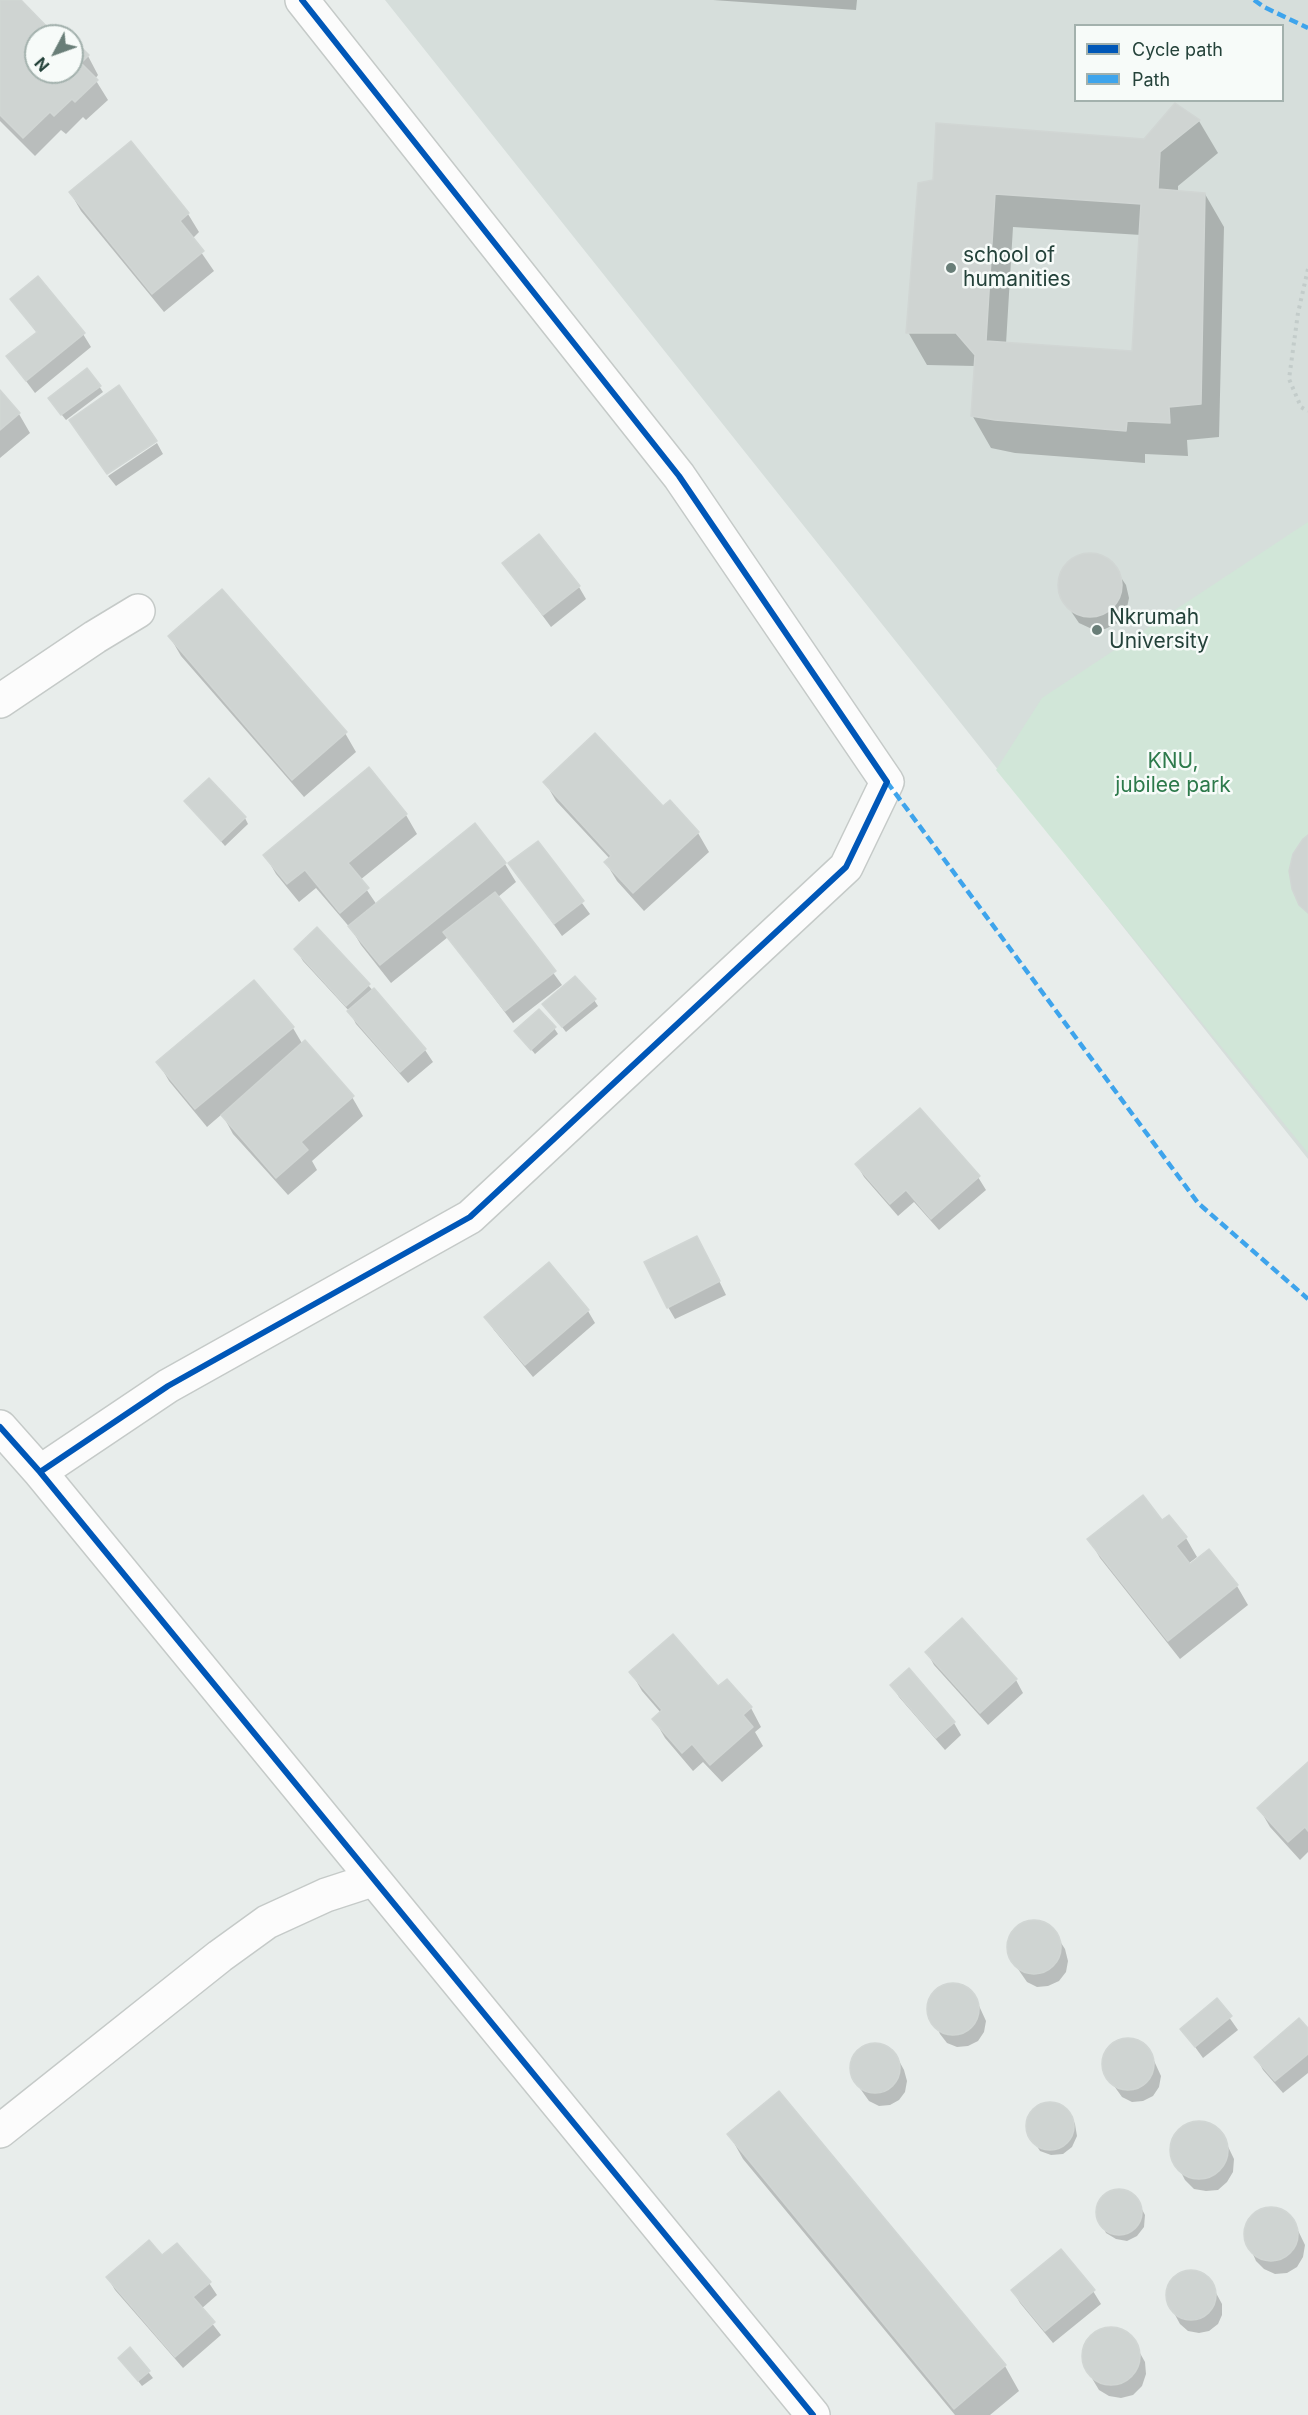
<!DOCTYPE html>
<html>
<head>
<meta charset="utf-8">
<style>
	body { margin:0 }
	#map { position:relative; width:1308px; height:2415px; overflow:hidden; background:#e8edeb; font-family:Inter,sans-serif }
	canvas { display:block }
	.legend { position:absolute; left:1074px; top:24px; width:210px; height:78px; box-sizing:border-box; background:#f7fbf9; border:2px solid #a3b1ad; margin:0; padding:8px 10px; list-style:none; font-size:18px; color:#24423a }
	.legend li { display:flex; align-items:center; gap:12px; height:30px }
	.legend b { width:30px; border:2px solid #a3b1ad }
	.north { position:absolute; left:24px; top:24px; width:60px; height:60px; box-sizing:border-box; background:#f7fbf9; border:2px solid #a3b1ad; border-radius:50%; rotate:229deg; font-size:16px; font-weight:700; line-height:24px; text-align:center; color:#24423a }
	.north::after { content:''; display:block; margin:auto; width:21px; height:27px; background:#697e78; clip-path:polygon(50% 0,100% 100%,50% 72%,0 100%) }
</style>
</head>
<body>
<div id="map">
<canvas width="1308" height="2415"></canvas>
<ul class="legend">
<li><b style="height:8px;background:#0057b8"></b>Cycle path</li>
<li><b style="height:8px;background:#3ea4ec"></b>Path</li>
</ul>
<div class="north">N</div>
</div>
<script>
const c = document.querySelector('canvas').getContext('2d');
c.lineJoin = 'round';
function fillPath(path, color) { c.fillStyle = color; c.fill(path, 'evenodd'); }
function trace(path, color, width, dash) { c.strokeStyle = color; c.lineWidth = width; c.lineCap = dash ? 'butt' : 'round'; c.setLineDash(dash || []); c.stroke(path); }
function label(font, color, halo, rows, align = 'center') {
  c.font = font + ' Inter,sans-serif'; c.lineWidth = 5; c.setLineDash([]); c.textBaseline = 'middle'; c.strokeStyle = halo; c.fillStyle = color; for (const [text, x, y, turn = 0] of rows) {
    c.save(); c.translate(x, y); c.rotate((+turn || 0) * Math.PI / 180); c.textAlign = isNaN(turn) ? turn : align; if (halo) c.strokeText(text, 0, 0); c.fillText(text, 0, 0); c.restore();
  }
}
fillPath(new Path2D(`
	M385,0H1308V1159ZM1076,26H1282V100H1076Z`), '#d6dedb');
fillPath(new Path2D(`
	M1308,522V1153L996,770L1042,698Z`), '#d1e6d8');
fillPath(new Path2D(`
	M0,0H19L54,36H36V72H72V40L88,56L98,75L95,79L108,100L86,120L83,117L66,134L61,130L35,156L0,121Z
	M713,0H857L856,10Z
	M1175,105L1199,121L1218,153L1178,186V192L1205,194L1224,227L1219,437L1187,440L1188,456L1145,454V463L1015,453L991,448L972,415L975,366L927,365L908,332L919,184L1145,140ZM1013,227L1141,235L1134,352L1006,344Z
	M70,192L188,214L199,232L192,239L214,271L164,312L81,211Z
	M12,299L83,334L91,347L35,393L8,357L37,333Z
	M99,386L103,392L66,420L53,404Z
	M0,392L19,414L30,433L0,458Z
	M157,443L163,454L116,486L108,476Z
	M1083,554H1097L1109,560L1126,585L1129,598L1126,612L1118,623L1105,629H1092L1079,623L1062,598L1059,585L1062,571L1070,561Z
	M504,564L579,587L586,599L551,627Z
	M170,637L345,733L356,752L304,797L181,656Z
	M369,770L406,815L417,834L360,880L377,905L505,864L516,882L498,897L562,985L513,1023L448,937L391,983L361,945L352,930L316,888L299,902L276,874L265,855Z
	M545,782L663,808L698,833L709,852L644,911L617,881L606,863L610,859L556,801Z
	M186,801L245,818L248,824L225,846Z
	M538,843L590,914L562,936L510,863Z
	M296,949L368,985L425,1050L433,1062L408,1083L356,1024L350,1012L303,961Z
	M594,1000L598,1006L566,1032L544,1004Z
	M293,1028L303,1045L352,1097L363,1116L312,1161L317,1170L288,1195L233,1134L222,1114L207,1127L169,1081L158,1062Z
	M554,1028L558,1034L535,1054L516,1031Z
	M857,1165L978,1177L986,1190L939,1230L914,1202L898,1216L864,1177Z
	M704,1250L726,1295L675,1319L668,1307Z
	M588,1311L595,1323L533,1377L494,1330L486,1318Z
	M1169,1517L1186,1538L1197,1557L1188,1564L1190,1566L1209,1551L1237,1586L1248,1605L1180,1659L1100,1558L1089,1539L1162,1522Z
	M962,1620L1016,1680L1023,1693L988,1725L934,1665L927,1652Z
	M631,1672L718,1688L751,1708L761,1727L755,1732L763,1746L722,1782L703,1762L693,1771L665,1738L654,1719L661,1713L642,1691Z
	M892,1685L954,1723L961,1735L945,1750L899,1697Z
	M1308,1764V1852L1300,1860L1270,1827L1259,1808Z
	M1028,1922H1039L1050,1926L1065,1949L1068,1961L1066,1972L1059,1981L1048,1986L1037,1987L1027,1982L1011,1959L1008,1948L1011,1936L1018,1927Z
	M957,1984L968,1989L975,1997L986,2021L984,2032L978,2041L968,2046L957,2047L947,2043L940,2034L929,2010L930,1999L936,1990L946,1985Z
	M1217,2000L1238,2030L1203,2058L1182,2029Z
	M1308,2031V2073L1283,2093L1263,2070L1256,2057Z
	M1132,2039L1143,2043L1150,2052L1161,2076L1159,2087L1153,2096L1143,2101L1132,2102L1122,2097L1107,2076L1104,2065L1105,2054L1112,2046L1121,2040Z
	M879,2044L889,2049L897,2057L904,2070L907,2081L905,2092L899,2100L890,2105L879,2106L869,2101L854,2080L852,2069L853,2059L859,2050L869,2045Z
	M779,2093L1005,2366L1019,2391L990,2415H955L743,2159L729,2134Z
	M1054,2103L1064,2108L1072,2117L1075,2124L1077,2136L1072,2147L1063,2154L1051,2155L1040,2151L1029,2134L1028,2123L1033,2112L1042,2104Z
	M1201,2123L1212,2126L1222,2134L1234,2159L1233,2172L1227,2182L1218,2190L1206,2191L1194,2189L1185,2180L1172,2155L1173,2143L1178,2132L1188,2125Z
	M1116,2190L1127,2191L1136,2198L1145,2215L1144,2227L1137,2236L1127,2241L1116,2239L1106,2233L1098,2215L1099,2204L1105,2195Z
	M1274,2208L1285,2212L1293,2220L1305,2245L1303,2257L1297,2267L1287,2273L1275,2274L1264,2269L1256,2261L1245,2236L1246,2224L1253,2214L1263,2209Z
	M1061,2251L1093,2291L1101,2304L1053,2343L1020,2303L1013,2291Z
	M162,2257L209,2283L217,2295L201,2309L221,2335L183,2368L115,2290L108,2278Z
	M1191,2271L1201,2274L1209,2280L1222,2304V2315L1218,2324L1209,2331L1199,2333L1188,2331L1180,2324L1167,2300V2290L1172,2280L1180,2274Z
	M1109,2329L1121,2331L1131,2337L1145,2362L1146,2374L1142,2386L1133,2395L1121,2398L1109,2396L1099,2390L1084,2365L1083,2353L1088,2340L1097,2332Z
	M130,2349L153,2378L142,2386L120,2358Z`), '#0003');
const building = new Path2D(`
	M0,0H21L56,36H36V72H72V38L89,55L81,63L98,80L75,102L72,99L54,116L50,112L23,138L0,115Z
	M1175,103L1200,120L1160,152L1158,189L1205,193L1201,404L1169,407L1170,423L1127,421L1126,431L995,420L971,416L975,355L956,333H906L918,183L933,180L936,123L1144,139ZM995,194L1141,204L1132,351L986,341Z
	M131,141L189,213L180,221L204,251L152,294L69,192Z
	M38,276L85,333L26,381L6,356L37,332L10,299Z
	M87,368L101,386L61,415L48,398Z
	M119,385L157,441L107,474L69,420Z
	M0,390L20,413L0,430Z
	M539,534L580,586L543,615L502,563Z
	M1058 585a32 32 0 1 1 64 0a32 32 0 1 1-64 0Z
	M222,589L347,732L292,780L168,636Z
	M595,733L663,806L670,800L699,832L633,893L604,862L611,856L543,782Z
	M369,767L407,814L348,863L369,888L340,913L305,870L287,884L263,855Z
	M209,778L246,817L221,841L184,801Z
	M475,823L506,863L380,965L348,926Z
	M1308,835V913L1299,905L1292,889L1289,871L1293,854L1303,839Z
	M538,841L584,901L554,924L508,863Z
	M495,892L556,971L505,1011L443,932Z
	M317,927L370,984L346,1006L294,949Z
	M575,976L596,999L562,1027L542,1004Z
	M254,980L294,1027L195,1109L156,1062Z
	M374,988L426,1049L400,1072L347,1011Z
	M539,1009L556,1027L531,1050L514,1031Z
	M305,1040L354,1096L301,1142L308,1150L276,1178L221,1115Z
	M920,1108L980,1176L931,1219L906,1190L890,1204L855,1164Z
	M697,1236L720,1281L667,1308L644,1262Z
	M549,1262L589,1310L525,1365L484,1317Z
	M1143,1495L1162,1520L1169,1515L1187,1537L1176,1546L1190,1564L1209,1549L1238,1585L1168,1641L1087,1539Z
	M962,1618L1017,1679L980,1713L925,1652Z
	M673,1634L718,1686L727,1679L752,1707L743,1715L753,1727L710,1765L692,1744L682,1753L652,1719L662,1710L629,1672Z
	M909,1668L955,1722L936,1738L890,1685Z
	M1308,1762V1831L1305,1827L1288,1842L1257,1808Z
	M1007 1947a27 27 0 1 1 54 0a27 27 0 1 1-54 0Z
	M927 2009a26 26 0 1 1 52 0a26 26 0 1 1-52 0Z
	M1217,1998L1232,2016L1195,2047L1180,2029Z
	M1299,2018L1308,2028V2054L1275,2081L1254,2057Z
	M1102 2064a26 26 0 1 1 52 0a26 26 0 1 1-52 0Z
	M850 2068a25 25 0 1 1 50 0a25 25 0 1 1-50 0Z
	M779,2091L1006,2365L954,2409L727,2134Z
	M1026 2126a24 24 0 1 1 48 0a24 24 0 1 1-48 0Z
	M1170 2150a29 29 0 1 1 58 0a29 29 0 1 1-58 0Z
	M1096 2212a23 23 0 1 1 46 0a23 23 0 1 1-46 0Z
	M1244 2234a27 27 0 1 1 54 0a27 27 0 1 1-54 0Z
	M149,2240L162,2255L177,2243L211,2282L193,2297L215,2322L175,2357L106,2277Z
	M1061,2249L1095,2290L1045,2331L1011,2290Z
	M1166 2295a25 25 0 1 1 50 0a25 25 0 1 1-50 0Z
	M1082 2356a29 29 0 1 1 58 0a29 29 0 1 1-58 0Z
	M130,2347L150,2371L138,2381L118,2358Z`);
fillPath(building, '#cfd4d2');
trace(building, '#d1d6d4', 1.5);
const minor = new Path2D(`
	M0,701L95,637L138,611
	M0,1427L40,1472L813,2415
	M40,1472L168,1386L470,1217L846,867L887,782L679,476L302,0
	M0,2131L220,1956L267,1922L326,1895L372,1880`);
trace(minor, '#c5cac8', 36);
trace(new Path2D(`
	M1308,269L1298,313L1289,379L1301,407L1308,411`), '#c3ccca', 4, [3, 4.5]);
trace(minor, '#fcfcfc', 33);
trace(new Path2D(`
	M1254,0L1264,7L1308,28
	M887,782L1198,1203L1308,1299`), '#3ea4ec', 4.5, [9, 4.5]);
trace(new Path2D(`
	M0,1427L40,1472L813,2415
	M40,1472L168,1386L470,1217L846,867L887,782L679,476L302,0`), '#0057b8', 6);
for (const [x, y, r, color] of [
	[951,268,6,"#697e78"],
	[1097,630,6,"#697e78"]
]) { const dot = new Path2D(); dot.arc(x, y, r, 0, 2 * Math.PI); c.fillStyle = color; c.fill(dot); trace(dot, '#f7fbf9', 2); }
label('21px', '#24423a', '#f7fbf9', [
	["school of",963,256],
	["humanities",963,280],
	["Nkrumah",1109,618],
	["University",1109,642]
], 'left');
label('21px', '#2d7a4b', '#f7fbf9', [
	["KNU,",1173,762],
	["jubilee park",1173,786]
]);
</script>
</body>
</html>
